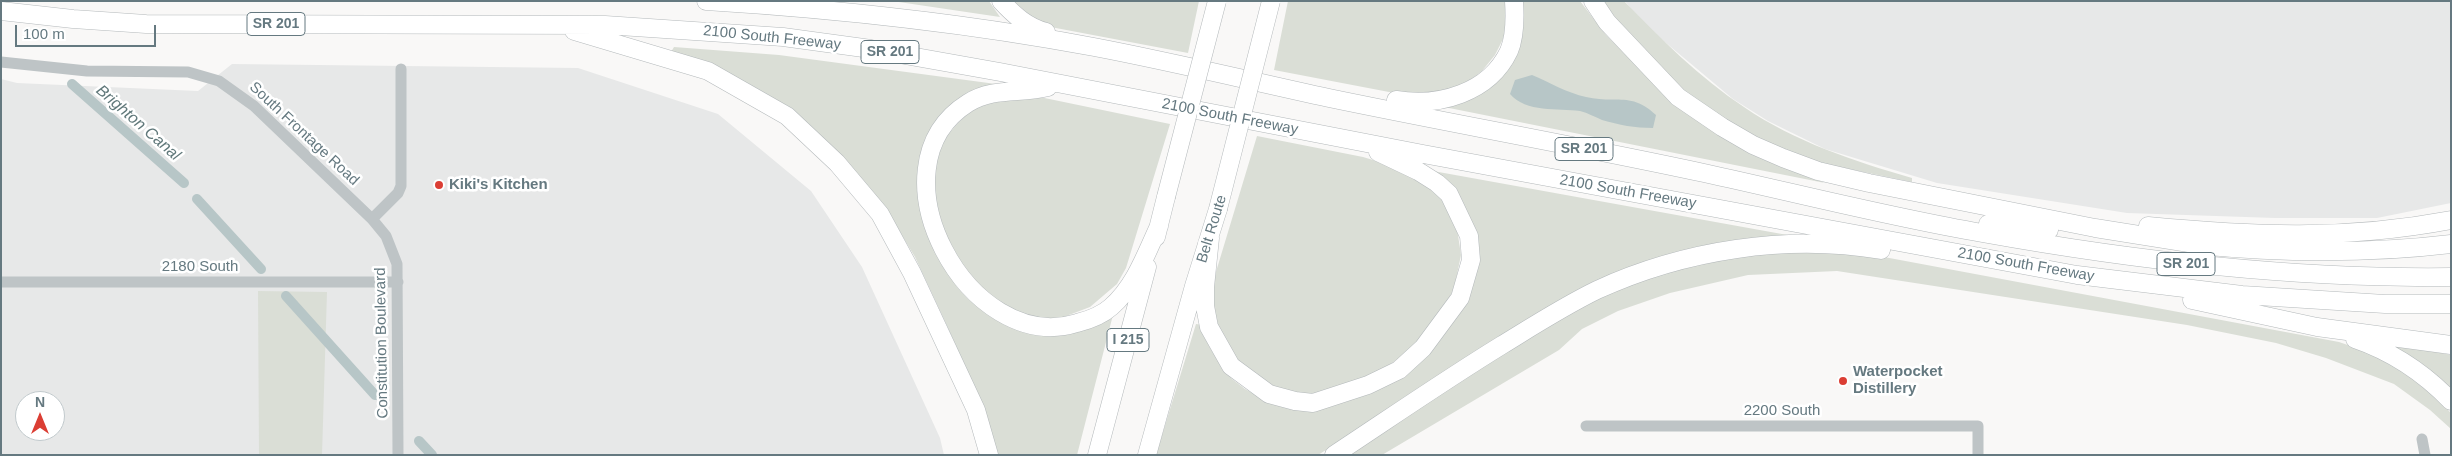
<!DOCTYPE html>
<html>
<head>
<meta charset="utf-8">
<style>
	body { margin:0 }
	#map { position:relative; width:2452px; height:456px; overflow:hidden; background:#f9f8f7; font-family:Helvetica,sans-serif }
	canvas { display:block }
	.frame { position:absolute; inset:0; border:2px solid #657980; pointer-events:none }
	.north { position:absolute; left:15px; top:391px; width:50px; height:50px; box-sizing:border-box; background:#fff; border:1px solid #c1c9cc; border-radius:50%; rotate:0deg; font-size:14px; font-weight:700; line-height:20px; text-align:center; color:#657980 }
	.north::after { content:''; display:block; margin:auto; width:18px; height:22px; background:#db3e34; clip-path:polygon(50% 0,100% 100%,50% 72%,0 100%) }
	.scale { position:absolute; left:15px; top:25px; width:141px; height:22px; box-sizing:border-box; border:2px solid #657980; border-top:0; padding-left:6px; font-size:15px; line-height:18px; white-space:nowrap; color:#657980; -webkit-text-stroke:4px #fff; paint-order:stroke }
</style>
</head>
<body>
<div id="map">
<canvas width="2452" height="456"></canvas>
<div class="frame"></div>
<div class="north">N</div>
<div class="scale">100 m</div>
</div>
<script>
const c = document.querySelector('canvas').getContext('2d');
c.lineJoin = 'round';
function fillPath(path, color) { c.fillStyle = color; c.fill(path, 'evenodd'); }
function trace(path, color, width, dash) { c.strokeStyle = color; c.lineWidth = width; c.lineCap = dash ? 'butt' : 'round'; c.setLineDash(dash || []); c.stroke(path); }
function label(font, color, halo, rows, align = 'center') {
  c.font = font + ' Helvetica,sans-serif'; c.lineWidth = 5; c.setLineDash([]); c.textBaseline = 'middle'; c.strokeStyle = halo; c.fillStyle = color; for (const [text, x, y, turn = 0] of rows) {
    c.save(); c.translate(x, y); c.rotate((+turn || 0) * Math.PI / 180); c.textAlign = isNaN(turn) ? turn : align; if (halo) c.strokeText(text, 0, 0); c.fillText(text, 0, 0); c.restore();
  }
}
fillPath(new Path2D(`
	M1625,1H2451V203L2377,218H2275L2127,213L1937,183L1825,149L1768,121L1733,99L1641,22Z
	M232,64L578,68L718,114L811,191L862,267L940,438L944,455H1V79L17,83L198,91ZM25,401H55V431H25Z`), '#e7e8e8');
fillPath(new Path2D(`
	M892,1H989L1000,17Z
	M1005,1H1199L1188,53L1040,25Z
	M1288,1H1509L1508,23L1503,39L1495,55L1482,71L1466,83L1427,96L1389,92L1274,70Z
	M1519,1H1580L1606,35L1654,83L1785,167L1825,183L1439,106L1490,78Z
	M1595,1H1624C1661,39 1700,78 1744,107C1795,142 1854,161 1912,178V182L1820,163L1754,137L1688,97Z
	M674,47L779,55L996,84L931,135L936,247L957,287L968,299L991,317L1021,328L1114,311L1077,455H997L978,395L943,317L915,257L889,214L830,146L671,52Z
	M1030,95L1170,124L1126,268L1117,284L1090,307L1061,318L1042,320L989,304L945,241L931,184L942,141L967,113L985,102Z
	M1257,136L1363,157L1396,167L1431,186L1447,204L1456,222L1461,255L1454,289L1442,310L1427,331L1406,353L1384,369L1343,390L1298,397L1243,374L1212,322V285Z
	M1433,171L1804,238L1654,263L1389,410L1318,455H1156L1196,324L1203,325L1209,346L1218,361L1232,379L1245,389L1263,399L1326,407L1348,401L1377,387L1425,349L1474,255Z
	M1794,251H1827L1884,257L2339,342C2387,357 2416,378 2451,413V429L2430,410L2394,384L2326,358L2276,343L2187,325L1837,271L1748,275L1670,293L1618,311L1582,329L1559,350L1382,455H1338L1556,317L1643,278L1726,257Z
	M258,291L327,292L322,455H259Z
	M2392,343L2451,355V396L2390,349Z`), '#daded6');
fillPath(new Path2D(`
	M1532,75C1549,82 1567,93 1586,97C1614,104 1631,91 1656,115L1653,128C1635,128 1619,125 1602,120C1595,117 1588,113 1580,111C1558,108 1526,113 1510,94L1515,80Z`), '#b7c6c7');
trace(new Path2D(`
	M72,84L184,183
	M197,199L261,269
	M286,296L375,395
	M419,441L432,455`), '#b7c6c7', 10);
const highway = new Path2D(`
	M706,1C836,9 966,23 1094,47C1173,62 1251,81 1329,98C1454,124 1579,146 1704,173C1796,193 1889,217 1982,233C2137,261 2293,279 2451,277
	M1001,1C1014,15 1027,27 1046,32
	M1593,1L1607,22L1678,97L1722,127L1753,145L1783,158L1818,171L1869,183L2095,228L2208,246
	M1,11L73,19L146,24L605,25L783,37L871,49L1000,72L1423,154L2077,275L2242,295L2385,304H2451
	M574,31L708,71L787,116L837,163L880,214L912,273L976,410L989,455
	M1048,87C1021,94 993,87 968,103C866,167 969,357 1077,323C1089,320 1102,315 1111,307C1135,286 1146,254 1159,226
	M1396,100C1439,107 1489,93 1509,51C1515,37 1515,16 1514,1
	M1988,224L2049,230
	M2148,226C2254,236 2345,240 2451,220
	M1156,237L1166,197
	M1210,238L1205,287V306L1209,327L1231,366L1269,394L1295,401L1313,403L1368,385L1399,370L1423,348L1460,298L1471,260L1469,236L1449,194L1437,183L1418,171L1378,152
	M2197,245C2281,253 2367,254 2451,244
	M2192,300L2317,327L2451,345
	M2355,339C2393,352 2423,372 2451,401
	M1097,455L1147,267
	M1147,455L1194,286L1218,209
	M1334,455C1390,418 1445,380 1502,345C1533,326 1564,306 1597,290C1684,250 1787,234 1881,250`);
trace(highway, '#b4b9bb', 19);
trace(new Path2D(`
	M1,62L87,71L188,72L219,81L254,106L372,219L386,236L397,264L398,455
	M372,219L398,193L401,186V69
	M1,282H398
	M1586,426H1978V455
	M2422,439L2425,455`), '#bec4c6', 11);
trace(highway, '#fff', 18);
const highwayBridge = new Path2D(`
	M1166,197L1217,1
	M1218,209L1271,1`);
trace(highwayBridge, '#b4b9bb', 19, []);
trace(highwayBridge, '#fff', 18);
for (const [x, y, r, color] of [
	[439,185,5,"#db3e34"],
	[1843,381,5,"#db3e34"]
]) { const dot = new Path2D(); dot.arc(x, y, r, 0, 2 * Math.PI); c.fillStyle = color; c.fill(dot); trace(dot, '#fff', 2); }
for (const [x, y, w] of [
	[276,24,58],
	[890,52,58],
	[1584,149,58],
	[2186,264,58],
	[1128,340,42]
]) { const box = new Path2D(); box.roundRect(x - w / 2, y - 11.5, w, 23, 4); c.fillStyle = '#fff'; c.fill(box); trace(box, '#657980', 1); }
label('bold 14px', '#657980', null, [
	["SR 201",276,24],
	["SR 201",890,52],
	["SR 201",1584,149],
	["SR 201",2186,264],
	["I 215",1128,340]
]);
label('15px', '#657980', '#fff', [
	["2100 South Freeway",772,38,6],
	["2100 South Freeway",1230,117,11],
	["South Frontage Road",304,134,43],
	["2100 South Freeway",1628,192,10],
	["Belt Route",1212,229,-73],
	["2100 South Freeway",2026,265,10],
	["2180 South",200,267],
	["Constitution Boulevard",382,343,-91],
	["2200 South",1782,411]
]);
label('bold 15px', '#657980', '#fff', [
	["Kiki's Kitchen",449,185],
	["Waterpocket",1853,372],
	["Distillery",1853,389]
], 'left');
label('italic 16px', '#60787a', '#fff', [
	["Brighton Canal",138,123,41]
]);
</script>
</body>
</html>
